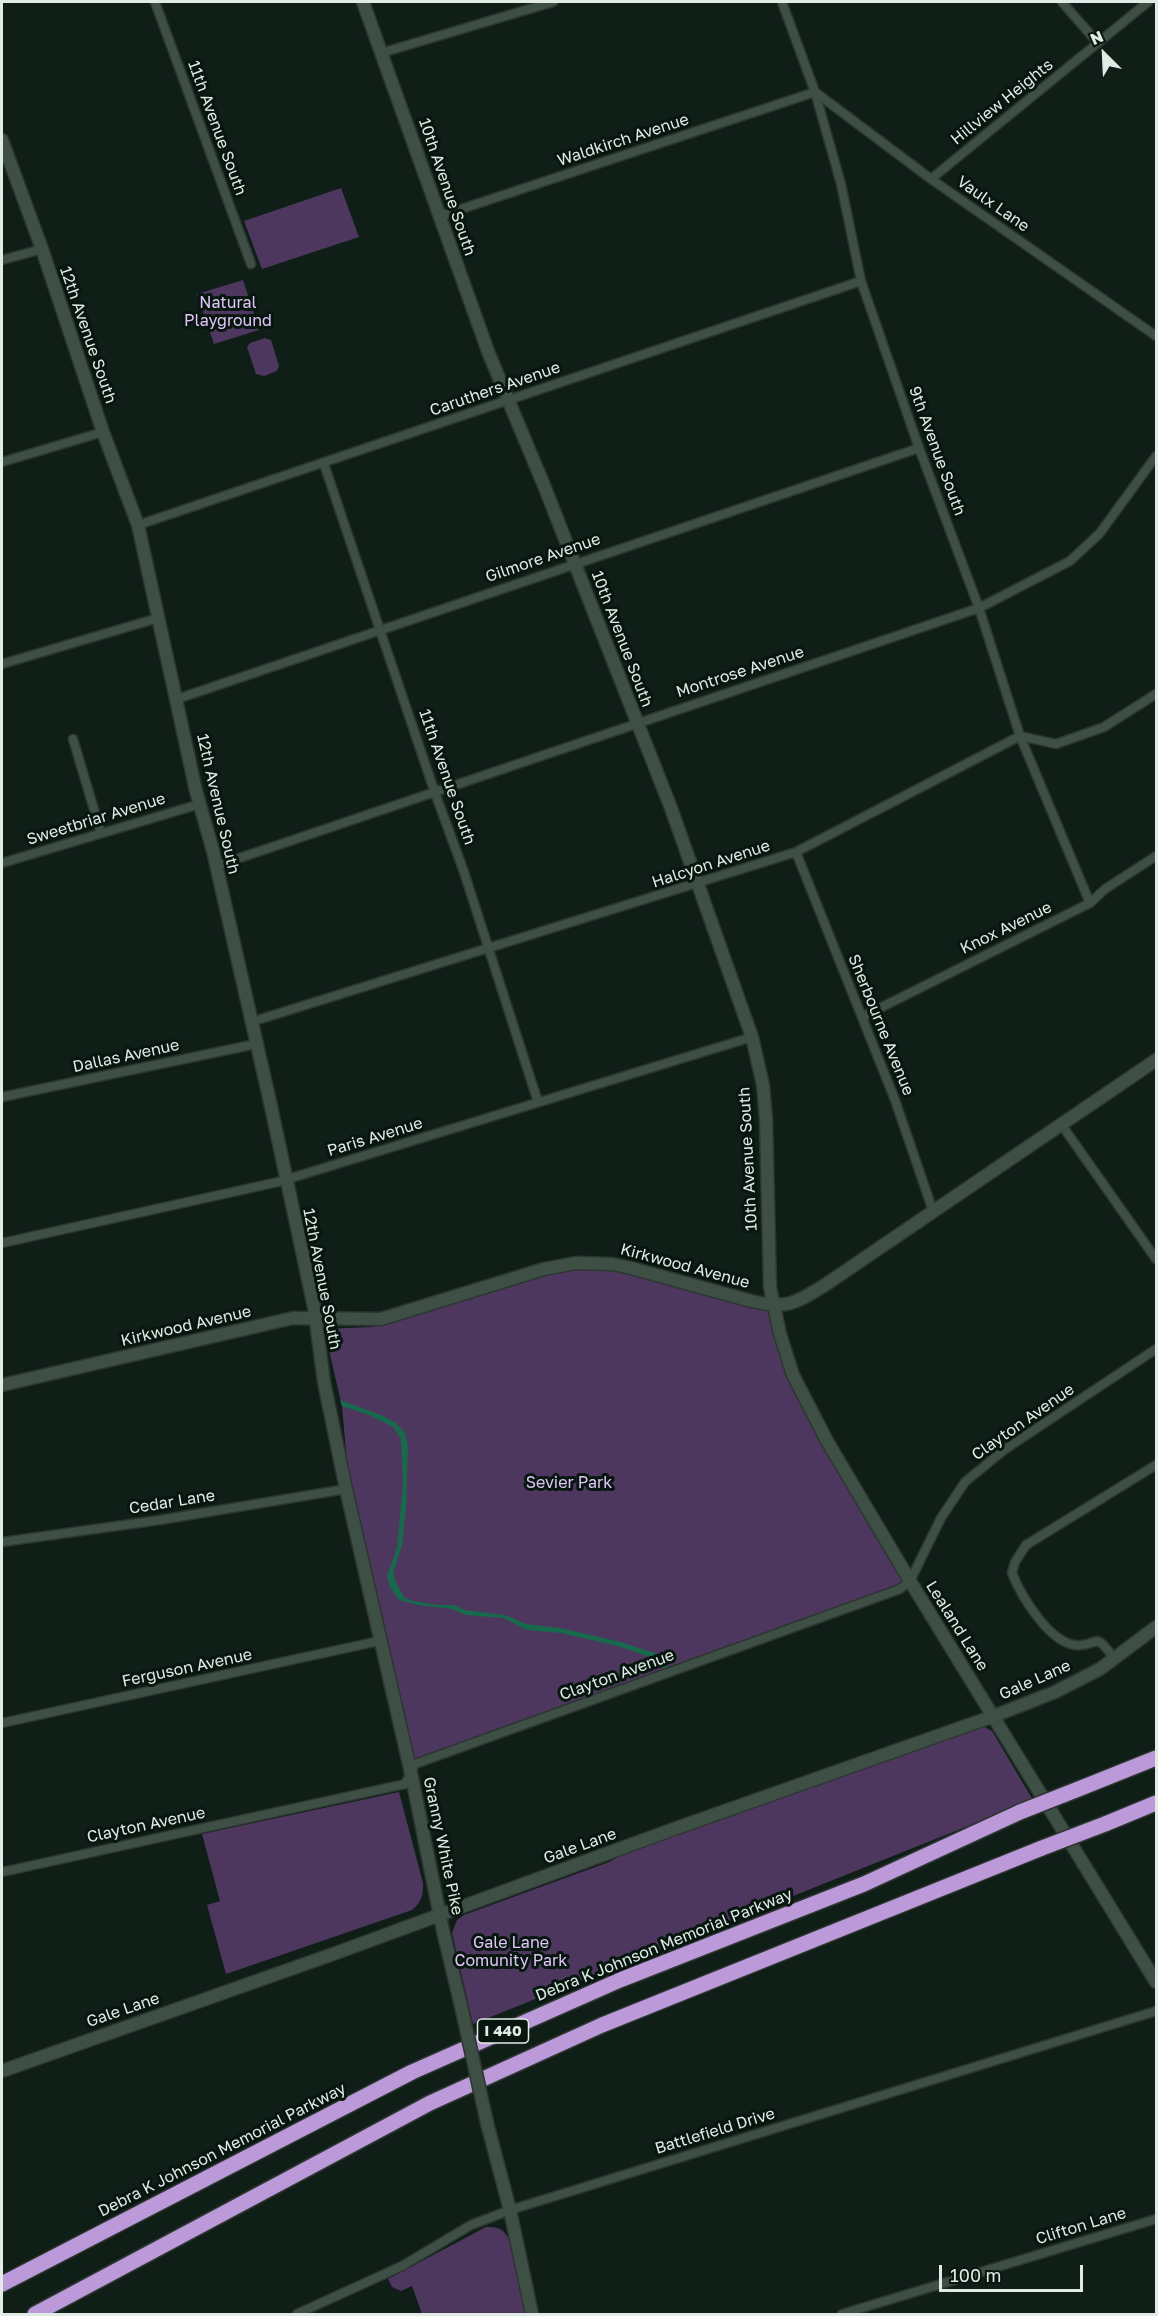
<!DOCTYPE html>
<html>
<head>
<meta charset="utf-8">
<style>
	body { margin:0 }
	#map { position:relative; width:1158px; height:2316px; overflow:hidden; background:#0f1f18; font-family:"Golos Text",sans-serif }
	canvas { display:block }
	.frame { position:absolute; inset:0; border:3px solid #e1ebe6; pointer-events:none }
	.north { position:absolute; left:1074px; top:24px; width:60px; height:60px; -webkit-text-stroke:4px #07160f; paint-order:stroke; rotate:336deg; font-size:16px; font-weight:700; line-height:24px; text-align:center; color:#e1ebe6 }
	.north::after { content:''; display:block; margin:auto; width:21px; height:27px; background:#e1ebe6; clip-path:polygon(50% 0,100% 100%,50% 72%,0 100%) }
	.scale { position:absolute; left:939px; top:2265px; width:144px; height:27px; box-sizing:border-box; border:3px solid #e1ebe6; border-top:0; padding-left:8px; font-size:18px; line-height:21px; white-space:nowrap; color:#e1ebe6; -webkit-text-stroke:4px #07160f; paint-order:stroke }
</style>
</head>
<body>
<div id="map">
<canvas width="1158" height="2316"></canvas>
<div class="frame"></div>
<div class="north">N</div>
<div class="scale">100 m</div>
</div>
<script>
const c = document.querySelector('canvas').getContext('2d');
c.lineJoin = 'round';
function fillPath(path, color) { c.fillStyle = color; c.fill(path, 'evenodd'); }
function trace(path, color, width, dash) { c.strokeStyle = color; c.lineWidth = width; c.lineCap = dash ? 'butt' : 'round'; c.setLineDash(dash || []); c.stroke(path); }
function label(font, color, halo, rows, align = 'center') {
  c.font = font + ' "Golos Text",sans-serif'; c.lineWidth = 6; c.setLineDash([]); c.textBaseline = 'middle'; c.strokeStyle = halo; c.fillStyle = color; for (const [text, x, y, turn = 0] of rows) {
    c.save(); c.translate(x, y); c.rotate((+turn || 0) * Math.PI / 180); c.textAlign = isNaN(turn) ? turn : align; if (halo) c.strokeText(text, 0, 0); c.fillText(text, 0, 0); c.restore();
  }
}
fillPath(new Path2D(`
	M341,188L359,237L262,269L244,221Z
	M243,280L259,330L214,344L197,294Z
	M265,338L271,340L279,366L277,371L264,376L256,374L247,347L250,343Z
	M582,1267L604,1268L628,1273L770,1312L781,1355L908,1583L669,1667L413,1760L348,1473L342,1406L324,1329L372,1327L559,1270Z
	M983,1726L992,1731L1033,1800L473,2024L452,1933L457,1920L464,1915L609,1862L629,1851Z
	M399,1792L423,1883C423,1895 422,1902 412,1910L226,1974L207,1905L220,1901L202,1834Z
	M486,2227C493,2227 499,2227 504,2232C515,2242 524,2298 528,2314H422L412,2286L401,2291L392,2287L388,2279Z`), '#4d375e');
fillPath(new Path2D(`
	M340,1400L381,1415L395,1422L405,1433L408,1445L406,1508L402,1545L393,1573L396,1583L405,1598L414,1601L437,1605H454L465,1610L505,1615L526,1624L560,1628L617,1641L658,1654L669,1667L663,1669L653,1658L618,1646L561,1633L527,1630L503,1618L466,1615L452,1609L418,1605L399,1600L390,1587L387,1576L397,1548L403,1483L401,1439L393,1427L369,1415L342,1406Z`), '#186a4c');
const street = new Path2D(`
	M155,2L251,264
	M782,2L815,92L841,184L861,281L919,448L979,608L1020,736L1090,903
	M1062,2L1098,43
	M381,53L553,2
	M931,179L1148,2
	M440,216L815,92L931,179L1156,336
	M2,260L42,249
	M2,462L103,432
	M324,464L435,793L464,872L538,1102
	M138,525L861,281
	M2,664L158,618
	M177,699L919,448
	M73,739L101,833
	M796,852L895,1100L933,1211
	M2,863L200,804
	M216,866L979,608L1070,561L1100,533L1156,456
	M862,1017L1090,903L1105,889L1156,856
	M251,1022L796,852L1020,736L1056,744L1104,727L1156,694
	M2,1097L256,1044
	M1061,1124L1156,1259
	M2,1243L278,1182L752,1037
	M2,1542L160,1520L346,1489
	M1114,1658C1092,1629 1101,1647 1075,1645C1049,1642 1021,1596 1012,1573L1015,1562L1026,1545L1156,1465
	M2,1723L379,1641
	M2,1872L405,1784L415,1764L900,1589L910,1581L941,1518L965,1482L1004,1450L1156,1349
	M297,2314L402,2266L471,2225L510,2210L1156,2011
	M842,2314L1156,2219`);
const secondary = new Path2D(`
	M363,2L489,354L543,483L671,808L752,1037L763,1085L766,1119L770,1287L780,1334L793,1375L827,1441L910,1581L1156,1982
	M2,140L42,249L103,432L138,525L196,791L213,851L270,1102L314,1307L324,1382L346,1489L411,1773L443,1931L461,2006
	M2,1385L293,1318L381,1319L544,1269L576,1263L612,1264L631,1268L751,1301C788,1309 794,1304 825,1285L1156,1060
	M2,2071L336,1953L671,1830L994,1716L1055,1692L1100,1669L1156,1627
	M488,2127L510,2210L532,2314`);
const highway = new Path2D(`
	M1081,1788L1156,1758
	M1105,1824L1156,1803
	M2,2284L412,2072L620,1980L864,1884L1020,1812
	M35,2314L430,2103L602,2025L1042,1848`);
trace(street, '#2d3631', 11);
trace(secondary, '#2d3631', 15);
trace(highway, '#2d3631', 18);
trace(street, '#3e4f46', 8);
trace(secondary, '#3e4f46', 12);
trace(highway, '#bc99d8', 15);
const secondaryBridge = new Path2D(`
	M461,2006L488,2127`);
const highwayBridge = new Path2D(`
	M1020,1812L1081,1788
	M1042,1848L1105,1824`);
trace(secondaryBridge, '#2d3631', 15, []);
trace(highwayBridge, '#2d3631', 18, []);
trace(secondaryBridge, '#3e4f46', 12);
trace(highwayBridge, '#bc99d8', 15);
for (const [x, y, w] of [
	[503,2031,51]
]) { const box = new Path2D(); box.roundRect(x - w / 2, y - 12, w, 24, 4.5); c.fillStyle = '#07160f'; c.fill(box); trace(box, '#e1ebe6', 1.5); }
label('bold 15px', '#e1ebe6', null, [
	["I 440",503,2031]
]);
label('16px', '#e1ebe6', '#07160f', [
	["Hillview Heights",1002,102,-39],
	["11th Avenue South",217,128,70],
	["Waldkirch Avenue",623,140,-18],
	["10th Avenue South",447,187,71],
	["Vaulx Lane",993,204,35],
	["12th Avenue South",88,335,71],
	["Caruthers Avenue",495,389,-19],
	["9th Avenue South",937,451,70],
	["Gilmore Avenue",543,558,-19],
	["10th Avenue South",622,639,69],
	["Montrose Avenue",740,672,-18],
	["11th Avenue South",447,777,71],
	["12th Avenue South",218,804,77],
	["Sweetbriar Avenue",96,819,-17],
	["Halcyon Avenue",711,864,-18],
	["Knox Avenue",1006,928,-26],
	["Sherbourne Avenue",881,1025,68],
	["Dallas Avenue",126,1056,-12],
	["Paris Avenue",375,1137,-17],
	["10th Avenue South",748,1159,-93],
	["Kirkwood Avenue",685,1266,15],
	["12th Avenue South",322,1279,79],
	["Kirkwood Avenue",186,1326,-13],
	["Clayton Avenue",1023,1422,-35],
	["Cedar Lane",172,1502,-9],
	["Lealand Lane",957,1626,58],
	["Ferguson Avenue",187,1668,-12],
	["Clayton Avenue",617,1675,-20],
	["Gale Lane",1035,1680,-24],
	["Clayton Avenue",146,1825,-12],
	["Granny White Pike",443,1846,78],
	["Gale Lane",580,1846,-20],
	["Debra K Johnson Memorial Parkway",664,1945,-22],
	["Gale Lane",123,2010,-19],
	["Battlefield Drive",715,2131,-17],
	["Debra K Johnson Memorial Parkway",222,2150,-27],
	["Clifton Lane",1081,2226,-17]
]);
label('16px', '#e0c6f7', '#07160f', [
	["Natural",228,303],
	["Playground",228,321],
	["Sevier Park",569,1483],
	["Gale Lane",511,1943],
	["Comunity Park",511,1961]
]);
</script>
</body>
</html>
